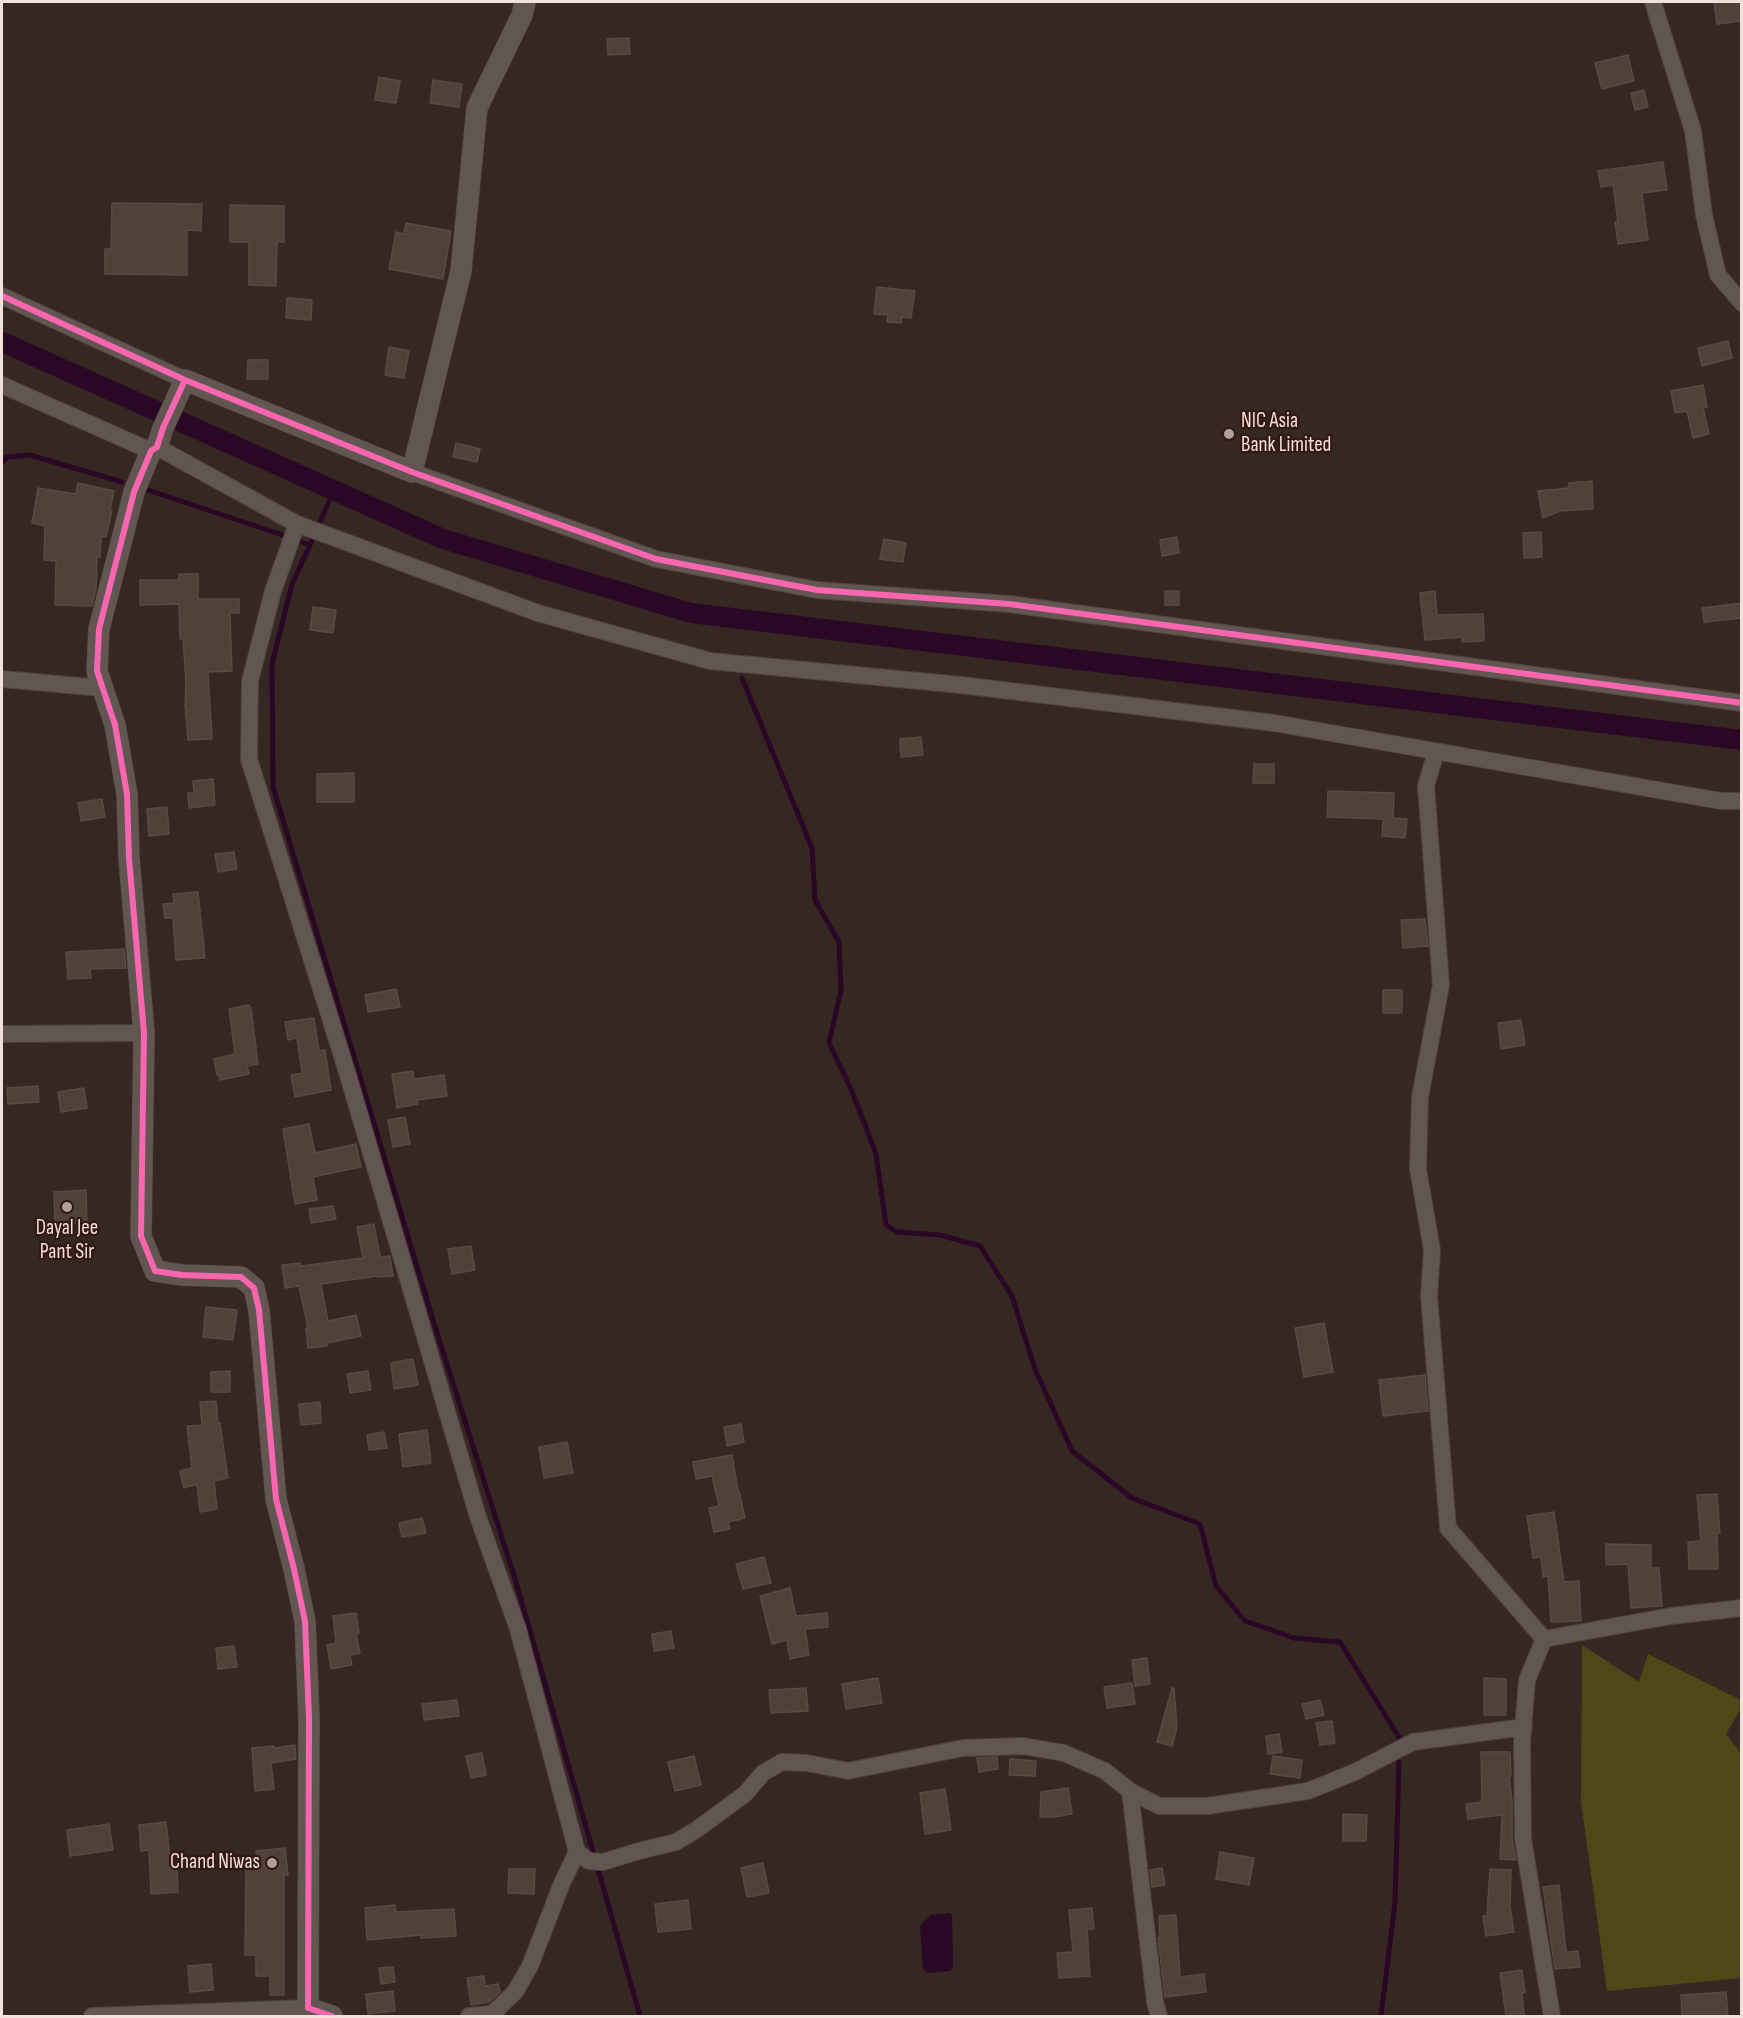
<!DOCTYPE html>
<html>
<head>
<meta charset="utf-8">
<style>
	body { margin:0 }
	#map { position:relative; width:1743px; height:2018px; overflow:hidden; background:#352722; font-family:"Sofia Sans Condensed",sans-serif }
	canvas { display:block }
	.frame { position:absolute; inset:0; border:3px solid #f2e0da; pointer-events:none }
</style>
</head>
<body>
<div id="map">
<canvas width="1743" height="2018"></canvas>
<div class="frame"></div>
</div>
<script>
const c = document.querySelector('canvas').getContext('2d');
c.lineJoin = 'round';
function fillPath(path, color) { c.fillStyle = color; c.fill(path, 'evenodd'); }
function trace(path, color, width, dash) { c.strokeStyle = color; c.lineWidth = width; c.lineCap = dash ? 'butt' : 'round'; c.setLineDash(dash || []); c.stroke(path); }
function label(font, color, halo, rows, align = 'center') {
  c.font = font + ' "Sofia Sans Condensed",sans-serif'; c.lineWidth = 4.5; c.setLineDash([]); c.textBaseline = 'middle'; c.strokeStyle = halo; c.fillStyle = color; for (const [text, x, y, turn = 0] of rows) {
    c.save(); c.translate(x, y); c.rotate((+turn || 0) * Math.PI / 180); c.textAlign = isNaN(turn) ? turn : align; if (halo) c.strokeText(text, 0, 0); c.fillText(text, 0, 0); c.restore();
  }
}
fillPath(new Path2D(`
	M1582,1645L1639,1682L1648,1654L1741,1700V1708L1726,1734L1741,1753V1978L1607,1991L1581,1801Z`), '#4e4817');
fillPath(new Path2D(`
	M950,1913L952,1916L953,1967L950,1971L927,1973L923,1969L920,1926L931,1915Z`), '#2a0724');
trace(new Path2D(`
	M2,462L7,457L30,455L122,482
	M142,488L285,536
	M320,522L334,490
	M296,540L310,545L313,538
	M310,545L292,584L272,664L273,787L433,1320L516,1582L640,2016
	M742,678L812,848L815,900L839,942L841,990L829,1043L852,1091L876,1154L886,1225L897,1232L940,1235L980,1246L1012,1296L1035,1369L1072,1451L1132,1498L1200,1524L1216,1586L1245,1621L1294,1638L1340,1642L1400,1739
	M1381,2016L1395,1903L1399,1762`), '#2a0724', 5);
trace(new Path2D(`
	M2,342L443,539L691,613L1742,740`), '#2a0724', 20);
const building = new Path2D(`
	M1714,2H1742V21L1717,24Z
	M629,38L630,54L608,55L607,39Z
	M1628,55L1634,81L1602,89L1595,63Z
	M379,77L400,81L396,103L375,100Z
	M433,80L462,84L459,107L430,103Z
	M1644,90L1648,107L1635,110L1631,93Z
	M1663,162L1667,190L1642,193L1648,240L1618,244L1615,222H1618L1613,185L1601,187L1598,171Z
	M112,203L202,204L201,231L187,230V275L105,274V249H111Z
	M230,205L284,206V242H277L276,286L249,285V242H230Z
	M406,223L451,231L443,279L389,269L396,232L404,234Z
	M877,287L915,291L911,318L902,317L901,323L887,322L888,315L874,314Z
	M287,298L312,300L311,320L286,318Z
	M1728,341L1732,358L1702,366L1698,348Z
	M389,347L409,351L404,378L385,375Z
	M248,360H268V379H247Z
	M1703,385L1707,407L1703,408L1709,434L1693,438L1687,411L1675,413L1671,391Z
	M456,443L480,449L477,462L453,457Z
	M1592,481L1593,509L1560,511L1543,518L1538,491L1569,488V483Z
	M78,483L114,491L110,509L112,510L106,537L101,536L100,557H97L96,588L92,606L55,605L56,561L44,560L45,526L32,523L38,488L76,494Z
	M1541,532L1542,557L1524,558L1523,533Z
	M1177,537L1179,553L1162,556L1160,540Z
	M884,539L906,543L903,562L880,559Z
	M179,574H198V599H239V613H230L232,671L208,672L212,739L188,740L185,705L186,681L183,639H180L179,604L140,605V580H179Z
	M1165,591H1179V605H1165Z
	M1435,591L1437,615L1483,614L1484,641L1462,642V637L1425,640L1420,593Z
	M1742,603V618L1704,622L1702,608Z
	M313,607L336,610L333,633L310,630Z
	M921,737L923,755L901,757L900,739Z
	M1254,764H1274V783H1253Z
	M354,773V802H317V774Z
	M213,779L215,805L189,808L188,793H194L193,781Z
	M1328,791L1394,793L1393,818L1407,819L1405,838L1382,836L1383,819L1327,817Z
	M102,799L105,817L81,821L78,803Z
	M167,807L169,834L149,836L147,809Z
	M234,852L237,869L218,872L215,854Z
	M198,892L205,958L176,960L173,918H165L163,904L174,903L173,894Z
	M1425,919L1428,946L1403,948L1401,920Z
	M124,949L126,968L90,969L91,978L68,979L66,952Z
	M396,989L400,1007L368,1012L365,995Z
	M1383,990H1402V1013H1383Z
	M249,1005L251,1008L258,1064L247,1066L249,1074L220,1080L219,1075H217L214,1059L235,1054L229,1009Z
	M314,1018L319,1051L325,1050L331,1090L295,1097L291,1075L302,1073L297,1038L288,1040L285,1022Z
	M1521,1020L1525,1045L1501,1049L1498,1023Z
	M413,1071L414,1079L444,1075L447,1096L417,1100L418,1104L397,1108L392,1074Z
	M38,1086L39,1102L8,1104L7,1088Z
	M84,1088L87,1108L61,1112L58,1092Z
	M405,1117L410,1144L393,1147L388,1120Z
	M309,1124L315,1153L356,1144L361,1167L313,1177L317,1200L295,1204L283,1129Z
	M86,1190L87,1223L55,1225L54,1192Z
	M333,1206L336,1219L311,1223L309,1209Z
	M374,1224L380,1257L390,1256L393,1276L378,1277V1276L321,1284L328,1321L356,1315L361,1336L327,1343V1346L308,1348L306,1328H308L299,1286L285,1288L282,1265L300,1263L301,1266L363,1258L357,1227Z
	M471,1246L475,1270L452,1274L448,1249Z
	M206,1307L237,1310L233,1340L203,1337Z
	M1324,1323L1333,1372L1304,1377L1295,1328Z
	M413,1359L418,1385L394,1389L391,1363Z
	M230,1371V1392H211V1372Z
	M368,1371L371,1390L350,1393L347,1374Z
	M1425,1375L1428,1411L1383,1416L1379,1380Z
	M216,1401L218,1423H220L228,1478L214,1481L217,1509L200,1512L197,1484L184,1488L180,1471L192,1468L187,1426L202,1425L200,1402Z
	M320,1402L321,1423L301,1425L299,1404Z
	M741,1424L744,1442L727,1446L724,1427Z
	M427,1430L431,1463L403,1467L399,1434Z
	M384,1432L387,1448L369,1450L367,1435Z
	M567,1442L573,1473L544,1478L539,1447Z
	M732,1455L738,1491H739L745,1518L728,1522L730,1529L714,1532L709,1508L719,1506L712,1476L696,1479L693,1462Z
	M1717,1494L1720,1533H1717L1718,1569H1689L1688,1542L1701,1541L1697,1495Z
	M1554,1512L1564,1582L1579,1581L1581,1621L1551,1622L1548,1576L1543,1577L1541,1557L1533,1558L1527,1516Z
	M422,1518L426,1533L402,1537L399,1523Z
	M1606,1544L1651,1545V1568H1659L1662,1606L1631,1608L1628,1564L1606,1565Z
	M764,1557L771,1583L743,1589L736,1564Z
	M790,1588L796,1616L827,1613L828,1627L805,1629L809,1655L790,1659L787,1640L772,1644L760,1596Z
	M356,1613L359,1633L356,1634L360,1653L350,1655L352,1665L331,1669L327,1645L336,1643L333,1616Z
	M671,1631L674,1648L654,1651L652,1634Z
	M234,1646L237,1667L218,1669L216,1648Z
	M1147,1658L1150,1684L1135,1686L1132,1660Z
	M878,1678L882,1703L846,1709L842,1684Z
	M1484,1678L1506,1679V1715H1484Z
	M1132,1683L1135,1704L1107,1708L1104,1687Z
	M806,1688L808,1711L771,1713L769,1690Z
	M1172,1688H1174L1177,1727L1172,1746L1157,1742Z
	M457,1700L459,1716L424,1720L422,1704Z
	M1320,1700L1324,1715L1306,1719L1302,1704Z
	M1332,1721L1335,1743L1320,1745L1316,1723Z
	M1279,1734L1282,1752L1268,1754L1266,1736Z
	M295,1745L296,1759L271,1763L274,1789L255,1791L252,1748L274,1746V1748Z
	M1481,1752H1510L1511,1776H1509L1512,1801V1839L1516,1860L1500,1859L1502,1815L1468,1819L1466,1804L1482,1802Z
	M482,1753L486,1775L471,1778L466,1756Z
	M694,1756L701,1785L675,1791L668,1762Z
	M1273,1756L1302,1760L1300,1778L1270,1774Z
	M997,1757L998,1769L979,1772L977,1758Z
	M1010,1759L1036,1761L1035,1776L1009,1775Z
	M1068,1788L1072,1814L1054,1817H1040L1041,1792Z
	M945,1789L951,1830L925,1834L920,1793Z
	M1343,1814L1367,1815L1366,1841H1343Z
	M166,1822L171,1867H177L178,1892L151,1894L149,1850L141,1851L139,1825Z
	M109,1824L113,1850L70,1856L67,1830Z
	M285,1848L288,1875H284V1995H270V1976H256V1955H245L246,1864L257,1863L256,1851Z
	M1220,1852L1254,1858L1249,1885L1216,1879Z
	M763,1863L769,1893L747,1897L741,1868Z
	M1162,1868L1165,1885L1152,1887L1150,1870Z
	M509,1869H535L534,1894L508,1893Z
	M1490,1869L1511,1870L1510,1907L1514,1932L1486,1936L1483,1916H1487Z
	M1559,1885L1566,1952L1578,1951L1580,1967L1555,1969L1543,1887Z
	M688,1900L691,1929L658,1932L655,1904Z
	M395,1905L396,1912L454,1909L456,1936L421,1938V1935L367,1940L365,1908Z
	M1092,1908L1094,1929H1087L1090,1976L1059,1978L1057,1953L1073,1952L1069,1910Z
	M1176,1915L1180,1977L1204,1974L1206,1992L1165,1997L1158,1938L1160,1937L1159,1916Z
	M211,1964L213,1990L190,1992L188,1966Z
	M393,1967L395,1982L381,1984L379,1968Z
	M1522,1970L1525,1992L1522,1993L1524,2016H1506L1500,1973Z
	M484,1976L485,1986L498,1984L500,1992L489,2002L471,2005L467,1978Z
	M393,1991L395,2011L368,2014L366,1994Z
	M1726,1992L1728,2016H1682L1681,1995Z`);
fillPath(building, '#504238');
trace(building, '#564c45', 1.5);
const minor = new Path2D(`
	M1653,2L1693,131L1704,215L1718,275L1742,303
	M2,296L185,380
	M2,385L151,451
	M157,447L297,524L538,613L710,661L961,685L1274,723L1721,801H1742
	M412,472L656,559L817,590L1009,604L1742,703
	M297,524L273,591L250,681L249,759L347,1072L478,1517L518,1629L577,1852L562,1883L530,1966L515,1992L492,2014L469,2016
	M2,679L102,688
	M1436,752L1426,786L1441,985L1420,1097L1418,1169L1432,1250L1429,1296L1448,1528L1544,1639
	M2,1034L144,1033
	M1130,1791L1155,2002L1159,2016
	M577,1852L589,1861L603,1862L639,1851L676,1842L696,1830L745,1794L763,1773L782,1762L807,1763L848,1771L963,1748L1023,1746L1064,1753L1105,1771L1130,1791L1159,1806H1207L1308,1791L1355,1772L1413,1742L1524,1727
	M92,2016L308,2008
	M1552,2016L1523,1839L1522,1741L1527,1680L1544,1639L1671,1616L1742,1608`);
const tertiary = new Path2D(`
	M332,2016L308,2008L309,1718L305,1621L294,1569L276,1499L259,1310L254,1288L241,1277L182,1275L155,1271L141,1236L144,1033L129,858L127,794L115,725L97,671L99,629L134,492L151,451L157,447L163,428L185,380L412,472L461,271L477,108L522,15L525,2`);
trace(minor, '#4f423f', 18);
trace(tertiary, '#4f423f', 22);
trace(minor, '#615652', 16);
trace(tertiary, '#615652', 21);
trace(new Path2D(`
	M2,296L185,380L412,472L656,559L817,590L1009,604L1742,703
	M185,380L163,428L157,447L151,451L134,492L99,629L97,671L115,725L127,794L129,858L144,1033L141,1236L155,1271L182,1275L241,1277L254,1288L259,1310L276,1499L294,1569L305,1621L309,1718L308,2008L332,2016`), '#f766af', 6);
for (const [x, y, r, color] of [
	[1229,434,6,"#b09f9a"],
	[67,1207,6,"#b09f9a"],
	[272,1863,6,"#b09f9a"]
]) { const dot = new Path2D(); dot.arc(x, y, r, 0, 2 * Math.PI); c.fillStyle = color; c.fill(dot); trace(dot, '#321911', 2); }
label('21px', '#f2e0da', '#321911', [
	["NIC Asia",1241,422],
	["Bank Limited",1241,446],
	["Dayal Jee",67,1229,"center"],
	["Pant Sir",67,1253,"center"],
	["Chand Niwas",260,1863,"right"]
], 'left');
</script>
</body>
</html>
